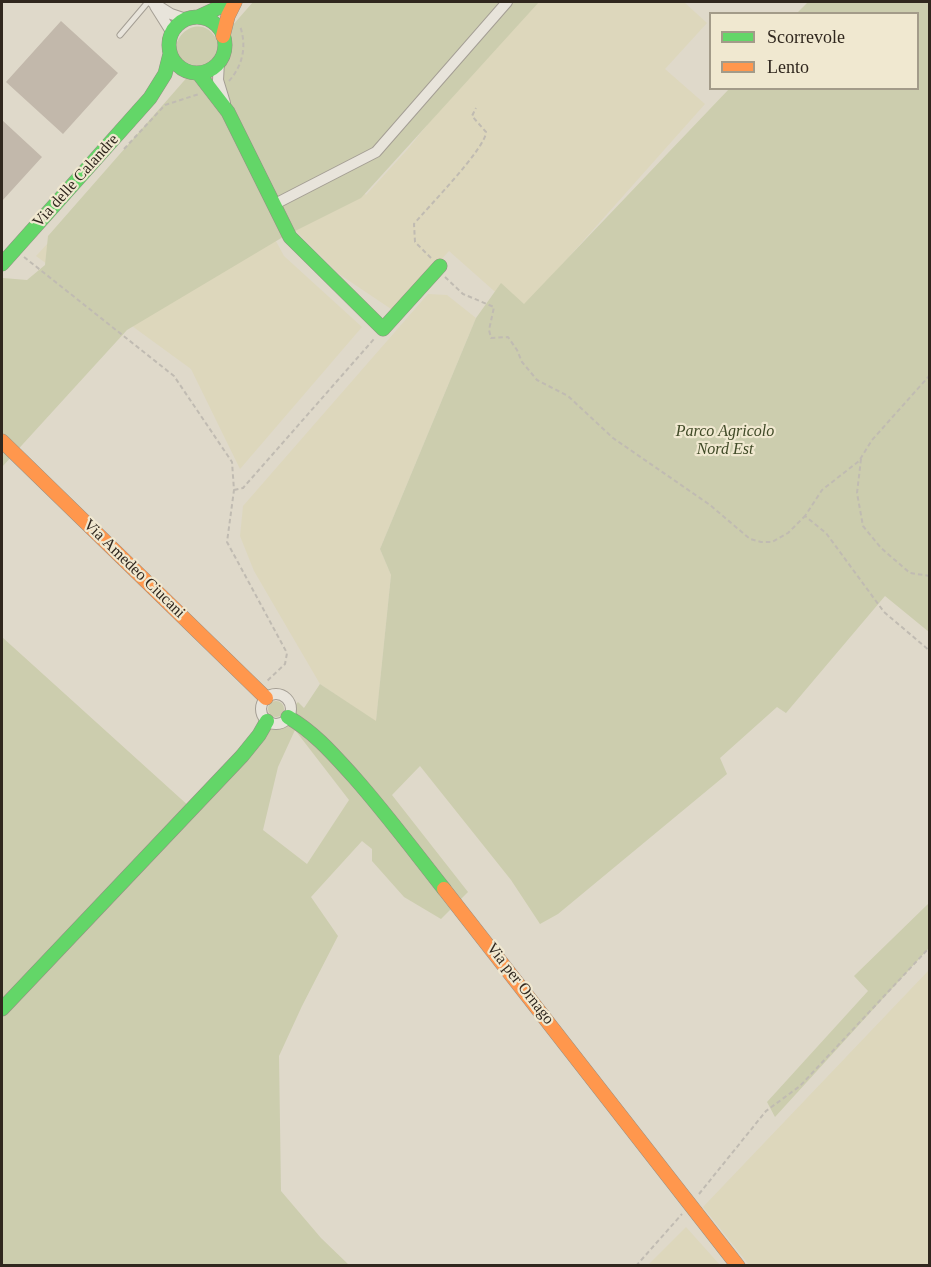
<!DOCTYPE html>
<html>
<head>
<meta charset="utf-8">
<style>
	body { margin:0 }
	#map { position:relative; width:931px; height:1267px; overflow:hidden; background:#dfd9ca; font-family:Georgia,serif }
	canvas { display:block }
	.frame { position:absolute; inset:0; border:3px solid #30271e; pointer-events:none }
	.legend { position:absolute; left:709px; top:12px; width:210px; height:78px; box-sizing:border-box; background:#f0e8d0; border:2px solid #a39b89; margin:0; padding:8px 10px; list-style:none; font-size:18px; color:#30271e }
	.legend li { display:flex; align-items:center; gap:12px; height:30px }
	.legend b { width:30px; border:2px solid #a39b89 }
</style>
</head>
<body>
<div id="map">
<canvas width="931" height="1267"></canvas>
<div class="frame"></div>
<ul class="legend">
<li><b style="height:8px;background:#63d668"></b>Scorrevole</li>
<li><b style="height:8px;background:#ff974d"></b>Lento</li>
</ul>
</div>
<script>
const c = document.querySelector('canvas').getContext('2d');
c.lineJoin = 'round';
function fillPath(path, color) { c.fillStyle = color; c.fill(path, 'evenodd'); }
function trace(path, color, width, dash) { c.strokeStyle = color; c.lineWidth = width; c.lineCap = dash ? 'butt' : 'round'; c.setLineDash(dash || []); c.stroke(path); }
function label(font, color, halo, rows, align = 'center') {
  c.font = font + ' Georgia,serif'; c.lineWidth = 4.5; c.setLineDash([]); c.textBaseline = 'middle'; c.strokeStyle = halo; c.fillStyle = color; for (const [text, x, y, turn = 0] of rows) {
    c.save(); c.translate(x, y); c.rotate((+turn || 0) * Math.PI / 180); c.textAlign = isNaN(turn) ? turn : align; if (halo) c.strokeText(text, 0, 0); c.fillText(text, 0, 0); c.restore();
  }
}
fillPath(new Path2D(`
	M522,2H684L707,23L665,69L705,104L519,313L449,251L394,311L339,274L293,228L344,172L366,195L407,150L489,48Z
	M205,109L284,256L362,327L240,469L191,369L36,256L167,115Z
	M428,294L447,295L476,318L380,549L391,575L376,722L320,684L254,571L240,536L243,506Z
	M929,970V1265H749L703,1207Z
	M686,1227L720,1265H648Z`), '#ddd7bc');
fillPath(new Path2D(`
	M253,2H539L361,198L283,237L127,330L2,467V280L3,278L27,280L45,265L48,236L197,66C148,55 199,0 218,42Z
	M808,2H929V632L885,596L786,713L777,707L720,758L727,774L558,914L540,924L511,880L420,766L392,795L468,892L441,919L404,897L372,861V849L362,841L311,897L338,936L302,1006L279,1056L281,1191L321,1238L349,1265H2V637L191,808L298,702L304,708L320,684L376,721L391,575L380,549L476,318L501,283L524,304L729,89L918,88V14L797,13ZM295,730L349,800L307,864L263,830L278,767Z
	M268 709a8 8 0 1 1 16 0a8 8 0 1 1-16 0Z
	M929,903V948L775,1117L767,1102L868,991L854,976Z`), '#cccdae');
fillPath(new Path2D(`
	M61,21L118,73L63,134L6,82Z
	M2,120L42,157L2,201Z`), '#c2b8ab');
const lane = new Path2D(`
	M120,35L148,2`);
const street = new Path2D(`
	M152,2L171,14L186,19
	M155,6L172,33
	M219,62L218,80L225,103
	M275,204L376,152L507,2
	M261 709a15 15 0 1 1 30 0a15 15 0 1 1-30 0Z`);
const fast = new Path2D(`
	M198,17L231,2
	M169 45a28 28 0 1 1 56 0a28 28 0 1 1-56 0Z
	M198,73L228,112L290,237L383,329L440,266
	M2,264L150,98L165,74L170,54
	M288,717C314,732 333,754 353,776C385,812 414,851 444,889
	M2,1009L242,756L259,735L267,721`);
const slow = new Path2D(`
	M223,36L228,16L235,2
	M2,441L266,698
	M444,889L738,1266`);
trace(lane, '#a49e94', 7);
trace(street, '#a49e94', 12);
trace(fast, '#948e83', 15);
trace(slow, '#948e83', 15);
trace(new Path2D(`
	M229,81C243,65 247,46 240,26
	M124,149L165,105L199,94
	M24,257L174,376L232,462L234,490L227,542L287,653L285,664L267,681
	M431,258L415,242L414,224C427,208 486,148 486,132L472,116L476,108
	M445,277L463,294L494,307L489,330L491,338L508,337L517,350L522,362L537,380L568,396L613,438L710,505L750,539L761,542H772L788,533L805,516
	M930,375L872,440L859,461L822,490L805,516L826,533L884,612L930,651
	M861,459L857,493L863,526L881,548L910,573L930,576
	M234,490L243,488L374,339
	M699,1194L766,1111L800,1086L930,947
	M636,1266L682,1214`), '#c0bbb2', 2, [4.5, 3]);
trace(lane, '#e8e4db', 5);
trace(street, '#e8e4db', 10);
trace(fast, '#63d668', 14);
trace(slow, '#ff974d', 14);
label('16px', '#30271e', '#f0e8d0', [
	["Via delle Calandre",76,181,-48],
	["Via Amedeo Ciucani",134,569,44],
	["Via per Ornago",520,984,52]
]);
label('italic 16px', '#404a27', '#f0e8d0', [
	["Parco Agricolo",725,432],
	["Nord Est",725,450]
]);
</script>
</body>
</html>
